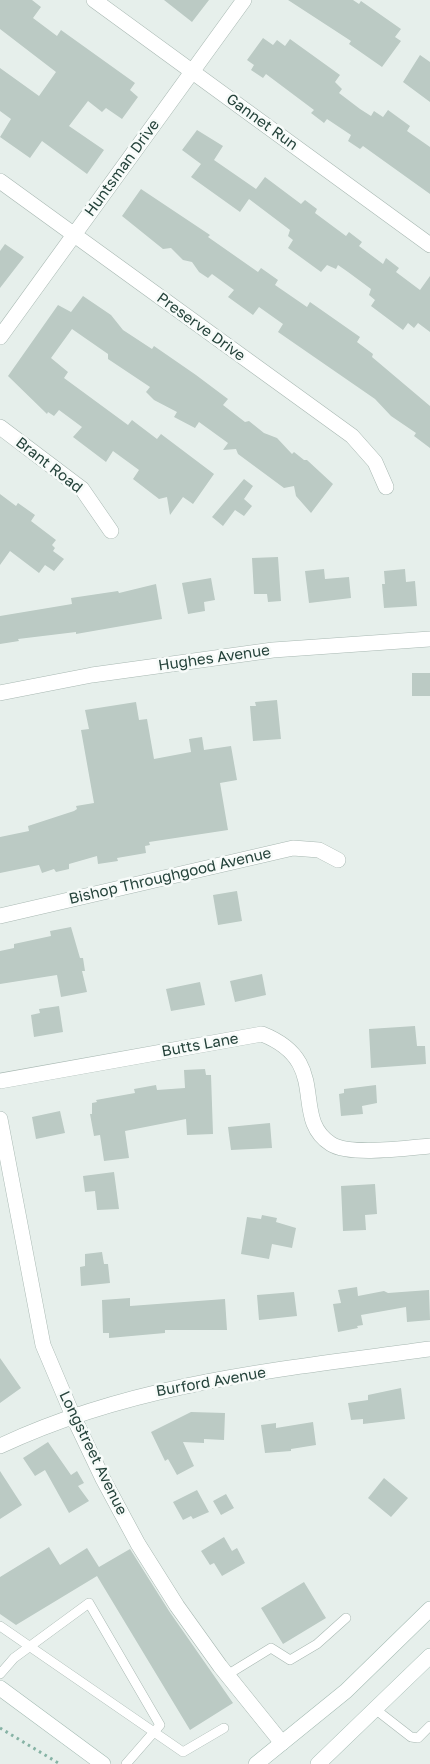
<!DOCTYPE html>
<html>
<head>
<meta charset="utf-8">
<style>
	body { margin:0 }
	canvas { display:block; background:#e6efeb }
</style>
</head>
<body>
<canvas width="430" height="1764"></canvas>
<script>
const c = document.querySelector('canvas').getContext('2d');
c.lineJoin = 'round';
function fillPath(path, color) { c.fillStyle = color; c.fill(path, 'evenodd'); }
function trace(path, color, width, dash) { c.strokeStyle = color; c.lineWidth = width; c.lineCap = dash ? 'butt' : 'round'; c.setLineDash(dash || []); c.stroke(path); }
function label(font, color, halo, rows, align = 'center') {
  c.font = font + ' "Golos Text",sans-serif'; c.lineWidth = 5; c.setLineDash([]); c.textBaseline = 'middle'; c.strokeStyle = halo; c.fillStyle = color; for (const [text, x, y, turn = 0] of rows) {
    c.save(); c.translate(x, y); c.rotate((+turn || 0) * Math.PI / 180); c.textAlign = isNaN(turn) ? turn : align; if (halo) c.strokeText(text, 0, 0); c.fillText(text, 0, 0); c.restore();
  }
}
fillPath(new Path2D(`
	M0,0H32L41,7L33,18L57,36L61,30L135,83L130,90L138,97L122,119L106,108L102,112L88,101L69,126L104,150L87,174L42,141L30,158L0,137L11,119L0,111V68L39,96L56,72L0,29Z
	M164,0H209L192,22Z
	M288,0H353L359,4L361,1L401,29L395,37L401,41L382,67L349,44L351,41Z
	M263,38L273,45L277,40L285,46L290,39L340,75L335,82L342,89L339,93L360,109L371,116L374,111L383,117L388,110L410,126L407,131L430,147V194L363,146L360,149L348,141L351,135L327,119L324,123L311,113L314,110L266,74L263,78L251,70L254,65L247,60Z
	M420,55L430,62V102L403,82Z
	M197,130L223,146L214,160L256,189L265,177L301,204L305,200L317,209L315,213L346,236L349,232L362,242L359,246L383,264L386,258L399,268L396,272L420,290L430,276V332L418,323L414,328L408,323L403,330L371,306L375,300L369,295L371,289L348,272L338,265L336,269L327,265L321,272L288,248L293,240L288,236L290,230L249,199L240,212L191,177L201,164L182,150Z
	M141,189L210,235L208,237L258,272L261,268L278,280L275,285L307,307L310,302L360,337L357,342L373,354L372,357L430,406V448L414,436L416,433L391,416L375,399L278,332L283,324L259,307L253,315L228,297L234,290L212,274L208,278L199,272L192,262L183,260L171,248L163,249L122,216Z
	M5,244L24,257L0,288V251Z
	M83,296L111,315L123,330L152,349L154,346L196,375L228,399L223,405L245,422L249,421L264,433L277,438L292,454L294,452L304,460H307L333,484L311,513L296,496L294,486L284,488L238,454L236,449L223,450L228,443L199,422L195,428L174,417L177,412L154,400L146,392L150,387L108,359V354L72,329L51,358L68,372L64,378L128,425L132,420L157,439L161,434L214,474L193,504L183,497L170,515L167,497L159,499L133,479L139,470L113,451L106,462L73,437L82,427L59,410L54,416L48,412L47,414L8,376L58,305L71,312Z
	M244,479L253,486L244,499L252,506L244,516L235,510L223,526L212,517Z
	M0,494L16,506L18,503L35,515L31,521L56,540L52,545L55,548L53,551L64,559L54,571L45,565L39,573L10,551L0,565Z
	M278,557L281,601L268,602L267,594H254L252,558Z
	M324,569L325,579L349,577L351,598L309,603L305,571Z
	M405,569L406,582L415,581L417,606L384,608L382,584H385L384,571Z
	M211,578L215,600L204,602L205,611L188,614L182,583Z
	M156,584L162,619L76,634V632L18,639L19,641L0,644V616L72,604L71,598L118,591L119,593Z
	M412,673H430V696H412Z
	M277,700L281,739L253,741L250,706H256L255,702Z
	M136,702L139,720L147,719L154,759L191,752L189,739L202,737L204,750L231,746L237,780L220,783L228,830L149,842L150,845L145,846L146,853L117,858L118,861L98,864L97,856L69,864V869L56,872L54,869L42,873L39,865L0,873V837L29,831L28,826L74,811L77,809L76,806L94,803L81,730L89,729L85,710Z
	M237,891L242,921L218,925L213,895Z
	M71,927L80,958H83L85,971H82L87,992L61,997L57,975L0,984V951L14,948V944L51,936L50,931Z
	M262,974L266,995L235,1002L230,981Z
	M200,982L205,1005L171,1011L166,989Z
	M59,1006L63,1032L34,1037L31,1015L40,1013L39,1009Z
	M415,1026L417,1046H425L426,1064L371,1068L369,1029Z
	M205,1069L206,1075H211L213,1134L187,1135L186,1119L125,1131L129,1158L104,1161L100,1135L94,1136L90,1114H92V1103L97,1102L96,1100L135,1093L134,1089L156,1085L157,1090L185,1088L184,1070Z
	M376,1085L377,1103L362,1106L363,1114L341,1116L339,1094L344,1093V1089Z
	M60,1111L65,1133L36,1139L32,1117Z
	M270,1123L272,1148L231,1150L228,1127Z
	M114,1172L119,1209L97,1210L95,1191L85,1192L83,1176Z
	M375,1184L377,1214L365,1215L366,1230L343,1231L341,1186Z
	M262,1215L277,1218L276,1222L296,1228L292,1248L272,1244L269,1259L241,1254L247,1217L261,1219Z
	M102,1252L104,1264H108L110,1283L81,1286L80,1267L85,1266V1254Z
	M357,1287L358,1296L384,1291L388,1293L429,1290L430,1320L407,1322L406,1307L361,1315L363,1325L357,1326L358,1328L338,1332L333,1304L341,1303L338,1290Z
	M294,1292L297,1316L259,1320L257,1295Z
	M130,1298V1306L225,1299L227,1330H165V1333L109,1338V1333H103L102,1300Z
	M0,1358L21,1388L0,1403Z
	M401,1388L405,1419L363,1424V1419L351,1420L348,1403L368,1400V1395Z
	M191,1412L225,1413L224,1440L204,1439V1443L183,1442L194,1466L177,1475L168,1459L165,1461L151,1432Z
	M313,1422L316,1445L291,1449V1451L265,1453L261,1425L276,1423V1428Z
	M48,1442L71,1475L77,1471L84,1483L78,1486L89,1501L69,1513L45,1470L35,1476L23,1458Z
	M0,1471L22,1505L0,1519Z
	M384,1478L408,1498L391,1517L368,1498Z
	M197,1490L209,1512L193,1519L191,1516L183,1520L173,1502Z
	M226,1494L234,1508L221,1515L213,1501Z
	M224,1537L232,1551L237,1548L245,1563L222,1576L214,1563L210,1565L201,1551Z
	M49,1547L60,1565L87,1548L99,1567L130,1549L169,1611L233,1703L190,1730L97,1576L16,1625L0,1614V1577Z
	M304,1582L326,1618L283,1644L261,1608Z`), '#bbcac4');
const service = new Path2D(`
	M0,1626L183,1752L224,1728
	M0,1674L14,1658L89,1603L160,1725L126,1764
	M227,1675L271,1648L290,1660L317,1644L346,1618
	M375,1709L411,1737L418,1738L430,1726`);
const minor = new Path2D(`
	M94,0L430,245
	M0,181L352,436L375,462L386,487
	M0,337L244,0
	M0,427L82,489L111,531
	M0,693L92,675L273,650L430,639
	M0,916L293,848L319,850L338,860
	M0,1081L262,1034C333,1062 289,1117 331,1144C350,1156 407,1148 430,1146
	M0,1119L43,1345L73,1416L103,1479L138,1544L177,1606L220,1666L282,1743
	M0,1446C136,1382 283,1369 430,1349`);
const secondary = new Path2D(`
	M0,1688L103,1764
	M256,1764L346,1691L430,1609
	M318,1764L430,1656`);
trace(service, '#a8b8b2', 10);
trace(minor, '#a8b8b2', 16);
trace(secondary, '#a4bbb3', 16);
trace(new Path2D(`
	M0,1728L60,1764`), '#86b3a5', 3, [2.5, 4]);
trace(service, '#fff', 9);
trace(minor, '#fff', 15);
trace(secondary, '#fff', 15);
label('15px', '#24423a', '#f7fbf9', [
	["Gannet Run",262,122,36],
	["Huntsman Drive",122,168,-54],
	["Preserve Drive",201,327,36],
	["Brant Road",49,465,38],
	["Hughes Avenue",214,658,-8],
	["Bishop Throughgood Avenue",170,876,-13],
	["Butts Lane",200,1045,-10],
	["Burford Avenue",211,1382,-10],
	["Longstreet Avenue",93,1453,64]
]);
</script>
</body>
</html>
